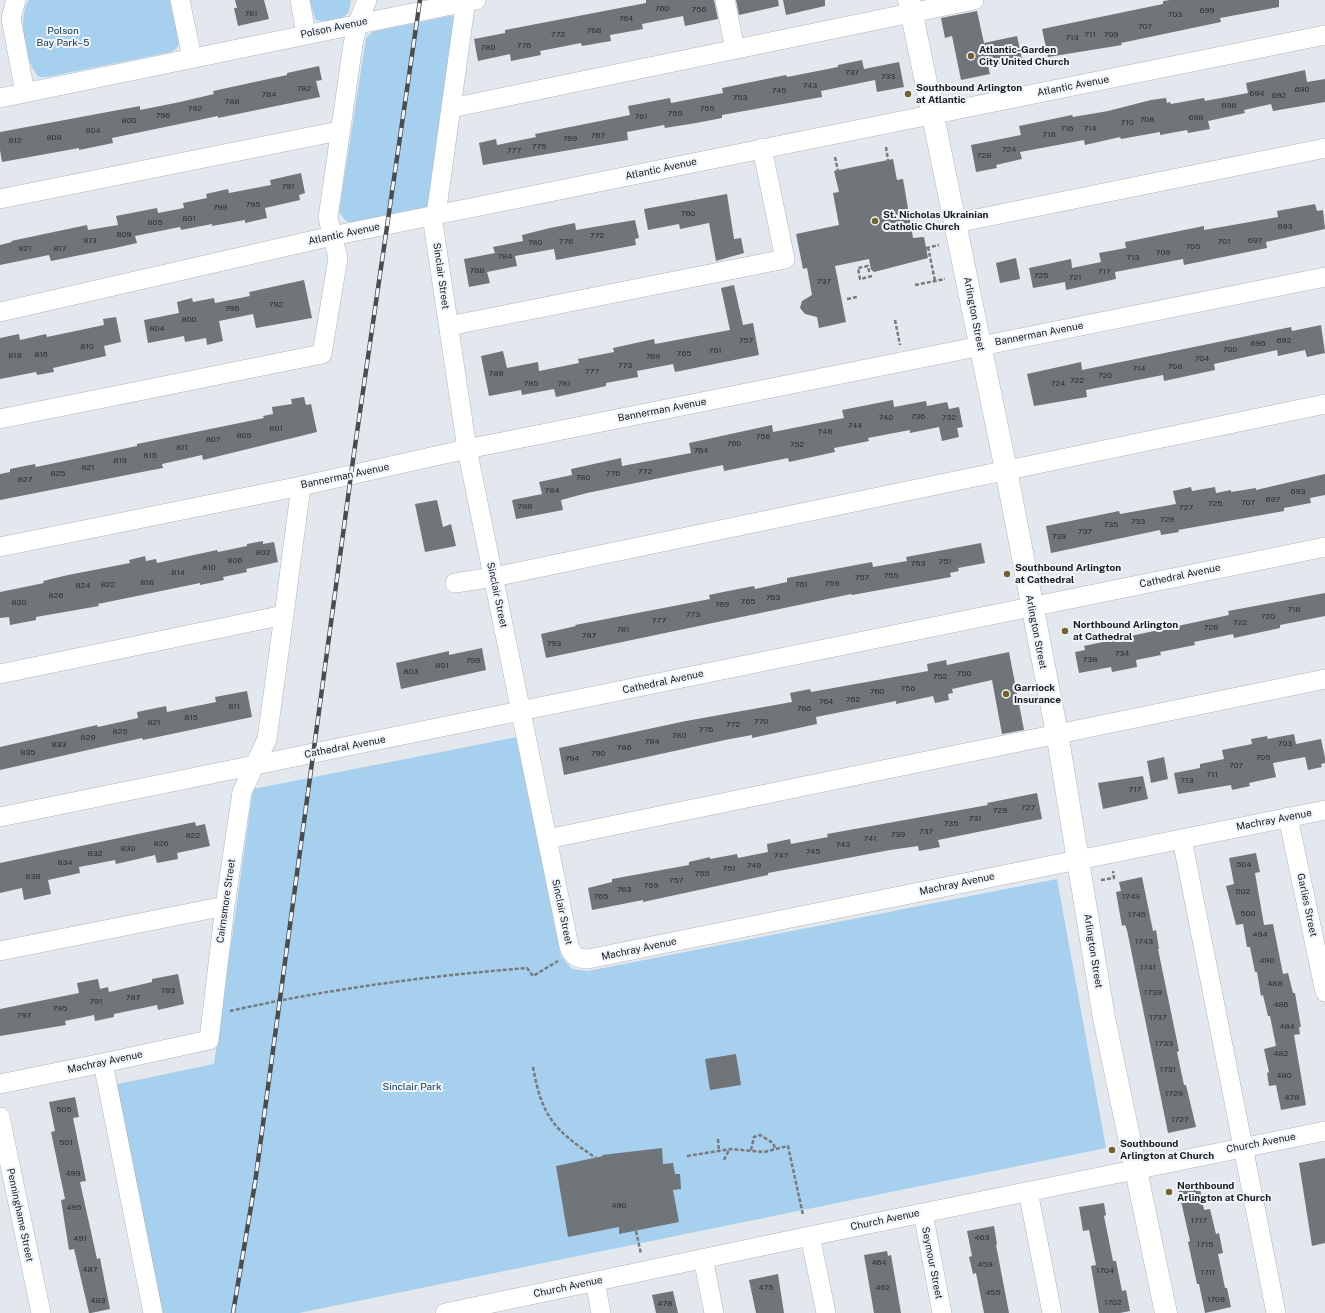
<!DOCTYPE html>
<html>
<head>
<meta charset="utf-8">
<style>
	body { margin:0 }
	canvas { display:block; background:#e2e8ed }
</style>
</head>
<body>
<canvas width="1325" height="1313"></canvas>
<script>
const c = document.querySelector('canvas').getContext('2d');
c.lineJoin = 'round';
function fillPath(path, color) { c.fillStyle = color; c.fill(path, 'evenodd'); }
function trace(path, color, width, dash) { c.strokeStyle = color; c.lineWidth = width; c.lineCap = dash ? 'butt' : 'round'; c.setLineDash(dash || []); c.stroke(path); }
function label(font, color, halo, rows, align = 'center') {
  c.font = font + ' "Public Sans",sans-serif'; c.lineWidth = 4; c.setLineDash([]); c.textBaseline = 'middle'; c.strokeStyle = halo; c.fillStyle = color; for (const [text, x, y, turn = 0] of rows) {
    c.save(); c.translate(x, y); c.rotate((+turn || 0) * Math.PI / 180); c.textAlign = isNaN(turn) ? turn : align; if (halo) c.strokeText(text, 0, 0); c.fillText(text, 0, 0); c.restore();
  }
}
fillPath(new Path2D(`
	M29,0H173L181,40L176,49L171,52L47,77H39C25,64 17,16 29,0Z
	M309,0H351C350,4 350,10 348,13C343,20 323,23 316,20Z
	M450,16L456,17L427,209L351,223L346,221L339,212L366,38L372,32Z
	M517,737L561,956L572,969L588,971L1057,879L1106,1148L299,1313H159L113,1085L214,1064L253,789Z`), '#a7cfee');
fillPath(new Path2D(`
	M235,0H264L269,19L238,26L234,8H237Z
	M646,0H714L718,19L685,26L683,16L642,24L643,29L610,35L611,41L582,46L581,43L540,51L541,55L511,61L510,54L478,61L474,39L505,33V30L646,3Z
	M736,0H778L779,6L739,15Z
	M783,0H825V6L786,15Z
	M1170,0H1279V7L1220,18L1221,22L1121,43L1122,45L1048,57L1042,29L1163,4V1Z
	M977,11L984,43L1017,36L1022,59L988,66L990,74L961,80L952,36L945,38L941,18Z
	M862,60L864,69L899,62L904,87L877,92L875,80L821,91L822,97L722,115V118L696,123L665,128L664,125L627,132L628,140L483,165L479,143L496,139L497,145L536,137L535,134L630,115L628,106L670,98L671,103L723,93L722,88L786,75L787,77L838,67V65Z
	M319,66L322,80L316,81L320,97L218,118V116L112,138L113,143L79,150V148L2,162L0,150V132L140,106V110L180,102L214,94L213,91L287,75V73Z
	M1305,70L1307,82L1325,79V102L1273,111L1271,104L1244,110L1245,113L1208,121L1210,129L1188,133L1187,130L1160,135V132L1121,139L1120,137L1085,145L1084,140L1020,152L1022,159L996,165L997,168L976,172L971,145L1021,135L1019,126L1072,115L1073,117L1108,111L1151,100L1166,98L1167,103L1170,102L1171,104L1204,98L1205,101L1248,93L1246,83Z
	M893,159L897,180L903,179L913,238L924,237L928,258L874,272V270H871L869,259L835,266L846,322L819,328L817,317L805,314L800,308L802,301L812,295L807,268L803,269L796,234L839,225L833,193L839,192L834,171Z
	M301,173L305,193L299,195L300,200L265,208L267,218L245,223V220L212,226V224L181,230L180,227L135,236L137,243L115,248L51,261L49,255L0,265V245L12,242L11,241L87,225L88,230L118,225L116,216L157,208L158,213L184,208L183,203L207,198L206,194L228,189L229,193L271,185L270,180Z
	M727,194L734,239L741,238L744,253L716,261L709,223L680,229L679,224L648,230L644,209Z
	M1315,204L1317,211L1323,210L1325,229L1266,242L1267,248L1184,265L1183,259L1115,272L1116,279L1066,290L1065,282L1033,288L1029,268L1071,259L1072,268L1101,262L1099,253L1126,248L1125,242L1204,226V230L1278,217L1277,211Z
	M635,220L639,238L635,239L636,245L556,260L554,249L515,256L517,266L487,272L490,283L469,287L464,259L495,253L493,247L523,241L522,235L550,228L575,223L576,230Z
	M1016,258L1020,279L1000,283L996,263Z
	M304,280L312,318L256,328L253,314L219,321L223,341L207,345L206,338L185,342L184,336L148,343L144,320L179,313L177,302L192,298L193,302L214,298L215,303L250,296L249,292Z
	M734,285L743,325L753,323L759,355L675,372L673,364L637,371L638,377L606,383V386L556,397L554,389L522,395L521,390L489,396L481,356L503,351L507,368L538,362L539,371L579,363L578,359L614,352L613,348L654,339L655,344L730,330L721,288Z
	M116,317L121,342L104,346L106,356L53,368L54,372L37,375L36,372L0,379V338L19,334L20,340L46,334L47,337L104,325L103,319Z
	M1321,325L1325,353L1307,357L1305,350L1278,356L1277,350L1214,364L1215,370L1164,381L1163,375L1086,390L1087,397L1034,406L1027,374L1081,362L1082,370L1291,327L1292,331Z
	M304,397L306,405L311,404L317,432L203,460L202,455L162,464L163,468L142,472L0,500V474L10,472V469L35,464L36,467L137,446V444L264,418L263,416L273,414L272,407L292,404L291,399Z
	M893,400L894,407L926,401L927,406L947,402L949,409L959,407L963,427L957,428L959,437L942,441L939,427L910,433V430L868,438L869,441L834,448L835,452L789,462L788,458L724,471L723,465L587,493L561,500L563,510L516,519L512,500L542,494L539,482L572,475L571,469L621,458L622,466L691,453L689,443L772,425L773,432L844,418L842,410Z
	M1325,474V495L1310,498L1311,503L1284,508V511L1178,530L1179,532L1161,535L1160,530L1051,553L1046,526L1119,511L1120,514L1176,504L1173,491L1191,487L1192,491L1215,487L1216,493L1231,490V492L1256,488V490Z
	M437,500L443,527L451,524L456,546L425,552L415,504Z
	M263,541V544L274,542L278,562L246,569L247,572L223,577L224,580L200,585V583L98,604L99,606L36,617V620L10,625L9,617L0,618V592L44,583L43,581L68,575L130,563L129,560L145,556L146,561L156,559L157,563L217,550L218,552L247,546V544Z
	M981,543L985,563L958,568L959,571L950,573L951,577L852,595L851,594L546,658L541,634L576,626L575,625L710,599L709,595L723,592L754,586L755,589L787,582V578L872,562L873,567L907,561L906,557Z
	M1325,593V616L1280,625V628L1234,638L1233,634L1194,642L1195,645L1160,652L1161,655L1136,660L1137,667L1112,672L1111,667L1079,673L1075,652L1085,650L1084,646L1229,615L1228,611Z
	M482,648L486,670L401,689L396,663L449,651V655Z
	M1009,652L1024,730L1002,734L992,680L952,689L953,693L948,694L949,700L935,703L933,696L896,704V701L816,717L817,724L752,738V735L725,740L564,775L559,748L686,721L792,702L790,693L810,689L811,692L928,671L927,664L946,660L947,665Z
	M247,691L252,717L143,740L142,738L110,745L0,770V747L97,725L98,727L138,718L137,712L166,706L167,712L216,702L215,697Z
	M1294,734L1296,744L1321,739L1325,758V763L1321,764L1322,767L1308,770L1305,757L1273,763L1276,777L1249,783L1250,786L1232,790L1231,785L1178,794L1174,773L1200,768V764L1224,759L1222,750L1252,744L1251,739L1267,736L1268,739Z
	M1164,757L1168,779L1151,783L1147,761Z
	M1143,776L1148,799L1103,809L1098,783Z
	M1037,793L1042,819L938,840L940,847L919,851L918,846L890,850L768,873V875L643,902V900L592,910L588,888L612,882V879L689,865V862L710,857V859L737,854L738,858L768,852L767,844L790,839L791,844L828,837L827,834L988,805L987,803Z
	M195,822L196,826L205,824L210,846L177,853L178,859L157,863L155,855L116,864L115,860L79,867L80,873L48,880L51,894L24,900L22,888L0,893V863Z
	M1256,853L1260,872L1255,873L1264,925L1273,924L1283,974L1288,973L1293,993H1295L1301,1027H1299L1300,1034L1294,1035L1306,1105L1281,1110L1276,1085L1269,1086L1267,1073L1269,1072L1264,1049L1276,1046L1270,1016H1268L1263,995L1261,996L1257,972H1255L1250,947H1247L1243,924L1236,925L1226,886L1234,884L1229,858Z
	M1142,877L1153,931L1156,930L1159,949H1158L1179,1051L1177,1052L1184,1085H1186L1196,1127L1168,1133L1127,930L1125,925L1122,926L1116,892L1121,891L1119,882Z
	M178,974L184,1004L158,1010L157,1005L114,1014V1017L95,1021L94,1015L65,1021L66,1025L0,1036V1009L79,993L77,983L98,979L100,989L108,987L109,992L152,982V979Z
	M736,1054L741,1085L710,1090L705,1059Z
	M75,1097L79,1117L73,1118L86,1181L80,1182L97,1259L100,1258L110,1309L91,1313H89L74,1249L69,1250L61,1200L65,1199L51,1132L55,1131L49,1102Z
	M662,1148L663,1164L673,1163L675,1174H680L681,1189L673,1190L679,1222L619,1234V1227L568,1237L556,1166L603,1156L602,1155Z
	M1325,1158V1243L1312,1246L1299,1163Z
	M1199,1184L1204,1210L1210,1209L1216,1234L1219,1233L1223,1253L1218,1254L1225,1288H1227L1231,1307L1205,1313L1199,1284H1197L1188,1242L1190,1241L1178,1188Z
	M1104,1203L1106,1215L1104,1216L1113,1261H1116L1122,1291L1126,1290L1130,1311L1120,1313H1099L1091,1266L1096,1265L1089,1230L1083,1231L1079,1207Z
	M994,1226L997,1244L996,1245L1009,1313H984L976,1273L973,1274L969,1257L972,1256L967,1231Z
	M887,1251L888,1256L891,1255L901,1313H874L864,1255Z
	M778,1274L784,1313H756L749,1280Z
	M673,1291L678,1313H656L652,1295Z`), '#707579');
const minor = new Path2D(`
	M16,0L11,18L25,93
	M180,0L192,58
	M300,0L306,34
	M725,0L735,49
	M0,98L476,0
	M451,108L974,0
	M0,199L339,131
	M436,215L466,0
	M432,216L467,449L569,946C572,956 579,959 588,959L1325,810
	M956,223L1325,148
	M0,312L332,236L1325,35
	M449,326L785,259L762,148
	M0,419L322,354L338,258L328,218L353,44L358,23L367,0
	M0,547L301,486L467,449L1325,277
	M455,583L494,577L1325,404
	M0,674L284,615L301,486
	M0,817L1325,547
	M1288,817L1325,992
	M547,839L1325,679
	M1182,839L1276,1313
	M0,951L225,906
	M103,1063L153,1313
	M0,1084L103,1063L209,1040L225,906L242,792L267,739L284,615
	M0,1117L41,1313
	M1028,1191L1052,1313
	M923,1213L942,1313
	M810,1236L826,1313
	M703,1258L714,1313
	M595,1281L601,1313
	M445,1313L810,1236L1325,1131`);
const major = new Path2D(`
	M909,0L1006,470L1057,733L1104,1018L1166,1313`);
trace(minor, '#aeb4b8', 20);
trace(major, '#aeb4b8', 23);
trace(new Path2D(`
	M886,147L888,160
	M835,157L838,171
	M928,247L935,281
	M926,248L939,245
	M872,276L860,279L858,268L868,266L869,271L874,270
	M915,285L945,279
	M847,299L857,297
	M895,320L900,345
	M1101,880L1114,878L1113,871
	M230,1011C328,989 427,976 527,968L533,976L558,961
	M533,1067C542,1117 554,1130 596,1158
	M718,1139L719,1151
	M751,1150L754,1137L760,1135L773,1143L775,1148
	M687,1156L731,1149L764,1152L788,1146L803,1215
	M724,1160L729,1150
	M636,1231L641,1254`), '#777b7e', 2.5, [4, 2]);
trace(minor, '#fff', 19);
trace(major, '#fff', 22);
const rail = new Path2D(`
	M233,1313L255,1183L354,453L420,0`);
trace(rail, '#4a4d50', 4.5);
trace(rail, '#eff5fa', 3, [9]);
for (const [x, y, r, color] of [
	[971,56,4,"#746331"],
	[908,94,4,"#746331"],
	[875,221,4,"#746331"],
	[1007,574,4,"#746331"],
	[1065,631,4,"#746331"],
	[1006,694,4,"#746331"],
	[1112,1150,4,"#746331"],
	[1169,1192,4,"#746331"]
]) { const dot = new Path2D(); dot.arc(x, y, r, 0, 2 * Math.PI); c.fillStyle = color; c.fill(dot); trace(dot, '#eff5fa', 1.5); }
label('8px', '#2e3133', null, [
	["760",662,9],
	["756",699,10],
	["699",1207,11],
	["781",251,14],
	["703",1175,15],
	["764",626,19],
	["707",1145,27],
	["768",594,31],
	["772",558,35],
	["711",1090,35],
	["709",1111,35],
	["713",1072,38],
	["776",524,46],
	["780",488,48],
	["737",852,73],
	["733",888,77],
	["743",810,86],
	["782",304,89],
	["690",1302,90],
	["745",779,91],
	["694",1257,94],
	["784",269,95],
	["692",1279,96],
	["753",740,98],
	["788",232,102],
	["696",1229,106],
	["792",195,109],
	["755",707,109],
	["759",675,114],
	["796",163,116],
	["761",641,117],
	["698",1196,118],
	["708",1147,120],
	["800",129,121],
	["710",1127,123],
	["716",1067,129],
	["714",1090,129],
	["804",93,131],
	["718",1049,135],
	["767",598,136],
	["808",54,138],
	["769",570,139],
	["812",15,141],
	["775",539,147],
	["724",1009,150],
	["777",514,151],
	["728",984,156],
	["791",288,187],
	["795",253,205],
	["799",220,208],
	["760",688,214],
	["801",189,219],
	["805",155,223],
	["693",1285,227],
	["809",124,235],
	["772",597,236],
	["813",90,241],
	["697",1255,241],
	["776",566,242],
	["701",1224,242],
	["780",535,243],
	["705",1193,247],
	["821",25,249],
	["817",60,249],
	["709",1163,253],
	["784",505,257],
	["713",1133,258],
	["788",477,271],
	["717",1104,272],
	["725",1041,276],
	["721",1075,278],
	["737",824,282],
	["792",276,305],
	["796",232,309],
	["800",189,320],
	["804",157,329],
	["757",746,341],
	["692",1284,341],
	["696",1258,344],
	["810",87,347],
	["700",1230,350],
	["761",715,351],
	["765",684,354],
	["816",41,355],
	["818",15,356],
	["769",653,357],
	["704",1202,359],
	["773",625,366],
	["708",1175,367],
	["714",1139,369],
	["777",592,372],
	["789",496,374],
	["720",1105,376],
	["722",1077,381],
	["785",531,384],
	["781",564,384],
	["724",1058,384],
	["736",918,417],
	["740",886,418],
	["732",949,418],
	["744",855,426],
	["801",276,429],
	["748",825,432],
	["805",244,436],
	["756",763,437],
	["807",213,440],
	["760",734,444],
	["752",797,445],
	["811",182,448],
	["764",701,451],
	["815",150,456],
	["819",120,461],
	["821",88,468],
	["772",645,472],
	["825",58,474],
	["776",613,474],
	["780",583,478],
	["827",25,480],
	["784",552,491],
	["693",1298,492],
	["697",1273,500],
	["707",1248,503],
	["725",1215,504],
	["788",525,507],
	["727",1186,508],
	["729",1167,520],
	["733",1138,522],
	["735",1111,525],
	["737",1085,532],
	["739",1059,537],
	["802",263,553],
	["806",235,561],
	["751",945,562],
	["753",918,564],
	["810",209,568],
	["814",178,573],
	["755",891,576],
	["757",862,578],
	["818",147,583],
	["759",832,584],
	["822",108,585],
	["761",801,585],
	["824",83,586],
	["826",56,596],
	["763",773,598],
	["765",748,602],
	["830",19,603],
	["769",722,605],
	["716",1294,610],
	["773",693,615],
	["720",1268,617],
	["777",659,621],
	["722",1240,623],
	["726",1211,628],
	["781",623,630],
	["787",589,636],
	["793",554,644],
	["734",1122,654],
	["738",1090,660],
	["799",473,661],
	["801",442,666],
	["803",411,672],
	["750",964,674],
	["752",940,677],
	["756",908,689],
	["760",877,692],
	["762",853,700],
	["764",826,702],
	["811",234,707],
	["766",804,709],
	["815",191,718],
	["770",761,722],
	["821",154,723],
	["772",733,725],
	["776",706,730],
	["825",120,732],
	["780",679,736],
	["829",88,738],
	["784",652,742],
	["703",1285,744],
	["833",59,745],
	["786",624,748],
	["835",28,753],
	["790",598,754],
	["705",1263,758],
	["794",572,759],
	["707",1236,766],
	["711",1212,775],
	["713",1187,781],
	["717",1135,790],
	["727",1028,808],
	["729",1000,811],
	["731",975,819],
	["735",951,824],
	["737",926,832],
	["739",898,835],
	["822",193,836],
	["741",870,839],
	["826",161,844],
	["743",843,845],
	["830",128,849],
	["745",813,852],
	["832",95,854],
	["747",781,856],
	["834",65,863],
	["504",1244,865],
	["749",754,866],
	["751",729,869],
	["755",702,874],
	["838",33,877],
	["757",676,881],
	["759",651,886],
	["763",624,890],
	["502",1243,892],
	["765",601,897],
	["1749",1131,897],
	["500",1248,914],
	["1745",1137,915],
	["494",1260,935],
	["1743",1144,942],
	["490",1267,961],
	["1741",1148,968],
	["488",1275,984],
	["783",168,991],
	["1739",1153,993],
	["787",133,998],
	["791",96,1002],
	["486",1281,1005],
	["795",60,1009],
	["797",24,1016],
	["1737",1158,1018],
	["484",1287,1027],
	["1733",1164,1044],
	["482",1281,1054],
	["1731",1168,1070],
	["480",1284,1076],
	["1729",1174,1094],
	["478",1292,1098],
	["505",64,1110],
	["1727",1180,1120],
	["501",66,1143],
	["499",73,1174],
	["490",619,1206],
	["495",74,1208],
	["1717",1199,1221],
	["463",982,1238],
	["491",80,1239],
	["1715",1205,1245],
	["464",879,1263],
	["459",985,1265],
	["487",90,1270],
	["1704",1105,1271],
	["1711",1208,1273],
	["475",766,1288],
	["462",883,1288],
	["455",993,1293],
	["1709",1216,1300],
	["483",98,1301],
	["1702",1113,1303],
	["478",665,1304]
]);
label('10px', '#181a1c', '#eff5fa', [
	["Polson Avenue",334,28,-12],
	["Atlantic Avenue",1073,86,-11],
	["Atlantic Avenue",661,169,-12],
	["Atlantic Avenue",344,234,-12],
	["Sinclair Street",441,276,82],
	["Arlington Street",974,314,79],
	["Bannerman Avenue",1039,334,-11],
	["Bannerman Avenue",662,410,-11],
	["Bannerman Avenue",345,476,-12],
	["Cathedral Avenue",1180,576,-12],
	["Sinclair Street",497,595,78],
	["Arlington Street",1036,632,79],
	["Cathedral Avenue",663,682,-12],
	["Cathedral Avenue",345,747,-11],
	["Machray Avenue",1274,820,-11],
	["Machray Avenue",957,884,-12],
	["Cairnsmore Street",226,901,-82],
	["Garlies Street",1307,905,78],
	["Sinclair Street",562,912,78],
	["Machray Avenue",639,949,-12],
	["Arlington Street",1093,951,81],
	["Machray Avenue",105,1062,-12],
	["Church Avenue",1261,1143,-11],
	["Penninghame Street",20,1215,78],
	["Church Avenue",885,1220,-12],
	["Seymour Street",932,1263,79],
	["Church Avenue",568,1287,-12]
]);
label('10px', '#0b334c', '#eff5fa', [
	["Polson",63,31],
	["Bay Park–5",63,43],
	["Sinclair Park",412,1087]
]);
label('bold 10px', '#181a1c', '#eff5fa', [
	["Atlantic-Garden",979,50],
	["City United Church",979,62],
	["Southbound Arlington",916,88],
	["at Atlantic",916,100],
	["St. Nicholas Ukrainian",883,215],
	["Catholic Church",883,227],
	["Southbound Arlington",1015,568],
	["at Cathedral",1015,580],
	["Northbound Arlington",1073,625],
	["at Cathedral",1073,637],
	["Garriock",1014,688],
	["Insurance",1014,700],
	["Southbound",1120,1144],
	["Arlington at Church",1120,1156],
	["Northbound",1177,1186],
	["Arlington at Church",1177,1198]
], 'left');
</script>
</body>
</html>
